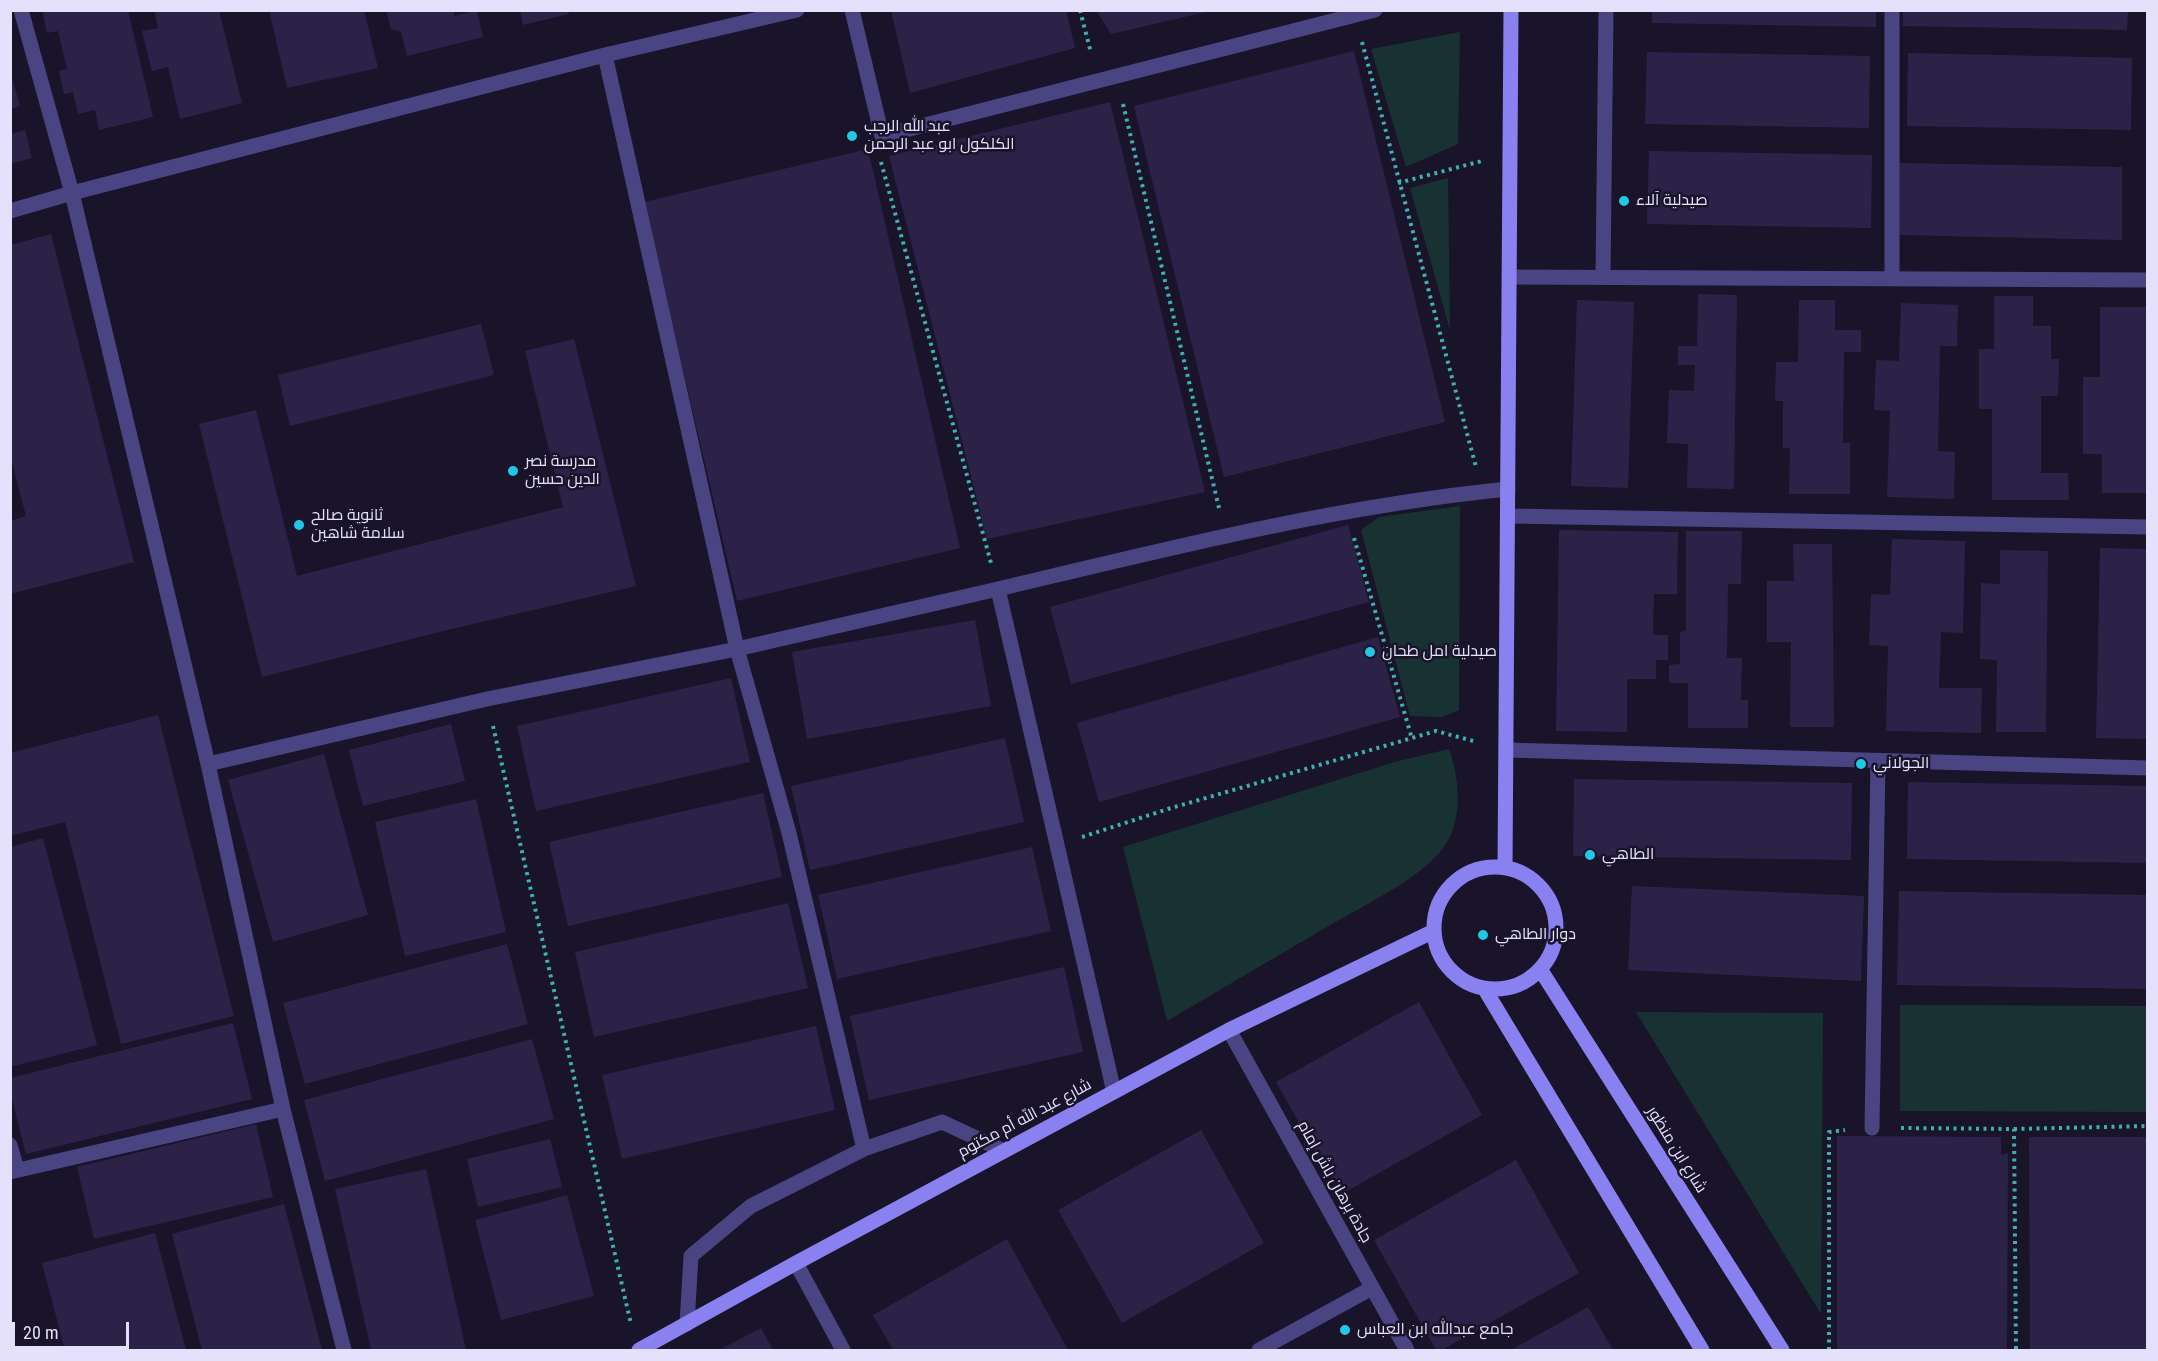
<!DOCTYPE html>
<html>
<head>
<meta charset="utf-8">
<style>
	body { margin:0 }
	#map { position:relative; width:2158px; height:1361px; overflow:hidden; background:#191429; font-family:"Roboto Condensed",sans-serif }
	canvas { display:block }
	.frame { position:absolute; inset:0; border:12px solid #e5e0fc; pointer-events:none }
	.scale { position:absolute; left:12px; top:1322px; width:117px; height:27px; box-sizing:border-box; border:3px solid #e5e0fc; border-top:0; padding-left:8px; font-size:18px; line-height:21px; white-space:nowrap; color:#e5e0fc; -webkit-text-stroke:4px #191429; paint-order:stroke }
</style>
</head>
<body>
<div id="map">
<canvas width="2158" height="1361"></canvas>
<div class="frame"></div>
<div class="scale">20 m</div>
</div>
<script>
const c = document.querySelector('canvas').getContext('2d');
c.lineJoin = 'round';
function fillPath(path, color) { c.fillStyle = color; c.fill(path, 'evenodd'); }
function trace(path, color, width, dash) { c.strokeStyle = color; c.lineWidth = width; c.lineCap = dash ? 'butt' : 'round'; c.setLineDash(dash || []); c.stroke(path); }
function label(font, color, halo, rows, align = 'center') {
  c.font = font + ' "Roboto Condensed",Cairo,sans-serif'; c.lineWidth = 5; c.setLineDash([]); c.textBaseline = 'middle'; c.strokeStyle = halo; c.fillStyle = color; for (const [text, x, y, turn = 0] of rows) {
    c.save(); c.translate(x, y); c.rotate((+turn || 0) * Math.PI / 180); c.textAlign = isNaN(turn) ? turn : align; if (halo) c.strokeText(text, 0, 0); c.fillText(text, 0, 0); c.restore();
  }
}
fillPath(new Path2D(`
	M1460,32L1458,144L1406,167L1371,49Z
	M1448,178L1450,330L1410,188Z
	M1460,506L1459,710L1442,717L1410,716L1361,530L1379,517Z
	M1449,749C1459,776 1463,816 1447,842C1426,877 1367,903 1332,924C1277,956 1222,989 1167,1021L1123,847L1398,761Z
	M1900,1005L2147,1006V1112L1900,1111Z
	M1636,1012L1823,1013L1821,1314Z`), '#183233');
fillPath(new Path2D(`
	M42,10H128L153,117L99,130L95,110L78,114L73,92L64,94L59,71L67,69L58,31L47,33Z
	M154,10H219L242,103L180,119L168,67L152,71L142,31L158,28Z
	M269,10H364L378,68L287,88Z
	M386,10H453L455,16L477,10L483,37L407,56L401,32L391,29Z
	M520,10H568L569,14L523,25Z
	M891,10H1066L1075,48L910,93Z
	M1096,10H1209L1210,11L1111,34Z
	M1652,10H1876V27L1652,23Z
	M1903,10H2128L2127,30L1903,26Z
	M1354,51L1445,422L1224,477L1134,106Z
	M1647,52L1870,56L1869,128L1645,124Z
	M1908,53L2132,58L2131,130L1907,126Z
	M11,74L20,106L10,109V75Z
	M1110,102L1205,492L987,539L889,156Z
	M25,130L32,158L10,164V134Z
	M868,149L960,548L737,601L644,202Z
	M1649,151L1872,155L1871,228L1647,224Z
	M1899,163L2122,167V240L1897,235Z
	M51,234L134,562L10,594V521L26,516L10,455V245Z
	M1698,294L1737,295L1734,489L1687,488L1688,444L1667,443L1669,390L1694,391L1695,365H1678V346H1697Z
	M1994,296H2033V326H2051V359H2059L2058,396H2041V473H2068L2069,500H1992V409H1979V349H1994Z
	M1577,300L1634,302L1628,488L1571,486Z
	M1799,300H1835V330H1861V352H1844L1843,443H1850V494H1789L1790,448H1783V401H1775L1776,362H1798Z
	M1901,303L1958,305L1957,346H1940L1938,451L1955,452L1954,499L1887,497L1890,411L1874,410L1876,360L1899,361Z
	M2100,307H2148V493H2102V454H2083V377H2100Z
	M481,324L494,375L290,426L278,375Z
	M574,339L636,586L443,631L262,677L199,424L256,410L297,576L563,507L525,351Z
	M1348,525L1369,602L1071,684L1050,607Z
	M1559,530L1678,532L1677,594H1654L1653,635H1668V660H1656V679H1627V732L1556,731Z
	M1686,531H1742L1741,584H1728L1727,658H1742L1741,700H1748V728H1688V683H1669V665L1680,664V633L1686,630Z
	M1892,539L1965,541L1963,633L1941,632L1939,688H1982L1981,733L1886,731L1888,646L1869,645L1871,594L1890,595Z
	M1793,544H1832L1834,727H1790L1791,642H1767V581H1794Z
	M2100,548L2148,549L2147,739L2096,738Z
	M2000,550L2048,551L2046,732H1996L1997,660L1980,659L1981,583L2000,584Z
	M975,620L991,706L807,739L792,652Z
	M1378,637L1400,717L1099,802L1077,723Z
	M731,678L750,762L536,811L517,726Z
	M158,715L234,1016L121,1044L65,822L10,836V753Z
	M451,724L465,781L363,806L349,750Z
	M1005,738L1024,822L810,870L791,786Z
	M324,754L368,915L273,942L228,780Z
	M1574,779L1852,783L1851,860L1573,856Z
	M1908,782L2148,786V863L1907,859Z
	M763,793L782,877L568,926L549,842Z
	M476,799L506,932L405,956L375,822Z
	M43,838L97,1045L10,1067V847Z
	M1032,847L1051,931L837,979L818,895Z
	M1632,886L1864,896L1861,981L1628,970Z
	M1899,891L2148,895V989L1897,985Z
	M788,903L808,988L594,1037L575,952Z
	M507,944L528,1024L305,1084L283,1003Z
	M1064,967L1083,1052L869,1100L850,1016Z
	M1419,1002L1482,1115L1340,1195L1276,1082Z
	M233,1023L252,1099L26,1154L10,1092V1078Z
	M816,1026L835,1110L622,1159L602,1075Z
	M532,1039L554,1119L325,1181L304,1100Z
	M256,1124L273,1197L94,1239L77,1167Z
	M1201,1130L1264,1243L1122,1323L1058,1210Z
	M1837,1136L2001,1137V1155L2008,1153L2007,1350H1837Z
	M2029,1137H2148V1350H2030Z
	M550,1139L562,1187L478,1207L467,1159Z
	M1516,1160L1579,1273L1442,1350H1436L1374,1240Z
	M426,1169L466,1350H371L335,1189Z
	M567,1195L594,1296L501,1320L475,1220Z
	M284,1204L322,1350H202L172,1234Z
	M155,1233L186,1350H65L42,1263Z
	M1007,1239L1068,1350H893L873,1315Z
	M1588,1307L1613,1350H1511Z
	M761,1328L773,1350H719Z`), '#2c2248');
trace(new Path2D(`
	M1080,10L1091,53
	M1362,42L1476,467
	M1123,104L1219,508
	M881,162L991,563
	M1398,183L1482,161
	M1354,538L1412,739
	M493,726L631,1324
	M1082,837L1168,809L1436,731L1477,742
	M1901,1128L2014,1129L2016,1350
	M2014,1129L2148,1126
	M1829,1350V1132L1845,1130`), '#3fb0b0', 4, [3, 4.5]);
trace(new Path2D(`
	M21,10L72,193L605,55L797,10
	M852,10L882,136L1375,10
	M10,211L72,193L208,764L283,1109L344,1350
	M1509,277L2148,280
	M1603,277L1606,10
	M1892,279V10
	M1509,516L2148,527
	M998,589C1166,549 1336,506 1508,489
	M1507,750L2148,768
	M208,764L487,699L737,649L605,55
	M1229,1030L1407,1350
	M1872,1128L1878,761
	M10,1145L17,1170
	M1004,1151L942,1122L864,1149L789,833L737,649L998,589L1114,1092
	M10,1172L283,1109
	M796,1263L843,1350
	M687,1324L691,1256L751,1206L864,1149
	M1259,1350L1372,1288`), '#4a4483', 15);
trace(new Path2D(`
	M1505,867L1511,10
	M1434 928a61 61 0 1 1 122 0a61 61 0 1 1-122 0Z
	M1540,969L1782,1350
	M1484,988L1702,1350
	M639,1350L796,1263L1229,1030L1434,931`), '#8a81f1', 15);
for (const [x, y, r, color] of [
	[852,136,6,"#21c8e6"],
	[1624,201,6,"#21c8e6"],
	[513,471,6,"#21c8e6"],
	[299,525,6,"#21c8e6"],
	[1370,652,6,"#21c8e6"],
	[1861,764,6,"#21c8e6"],
	[1590,855,6,"#21c8e6"],
	[1483,935,6,"#21c8e6"],
	[1345,1330,6,"#21c8e6"]
]) { const dot = new Path2D(); dot.arc(x, y, r, 0, 2 * Math.PI); c.fillStyle = color; c.fill(dot); trace(dot, '#191429', 2); }
label('16px', '#e5e0fc', '#191429', [
	["عبد الله الرجب",864,127],
	["الكلكول ابو عبد الرحمن",864,145],
	["صيدلية آلاء",1636,201],
	["مدرسة نصر",525,462],
	["الدين حسين",525,480],
	["ثانوية صالح",311,516],
	["سلامة شاهين",311,534],
	["صيدلية امل طحان",1382,652],
	["الجولاني",1873,764],
	["الطاهي",1602,855],
	["دوار الطاهي",1495,935],
	["جامع عبدالله ابن العباس",1357,1330]
], 'left');
label('16px', '#e5e0fc', '#191429', [
	["شارع عبد اللّه أم مكتوم",1025,1119,-28],
	["شارع ابن منظور",1676,1150,58],
	["جادة برهان باش إمام",1334,1182,61]
]);
</script>
</body>
</html>
